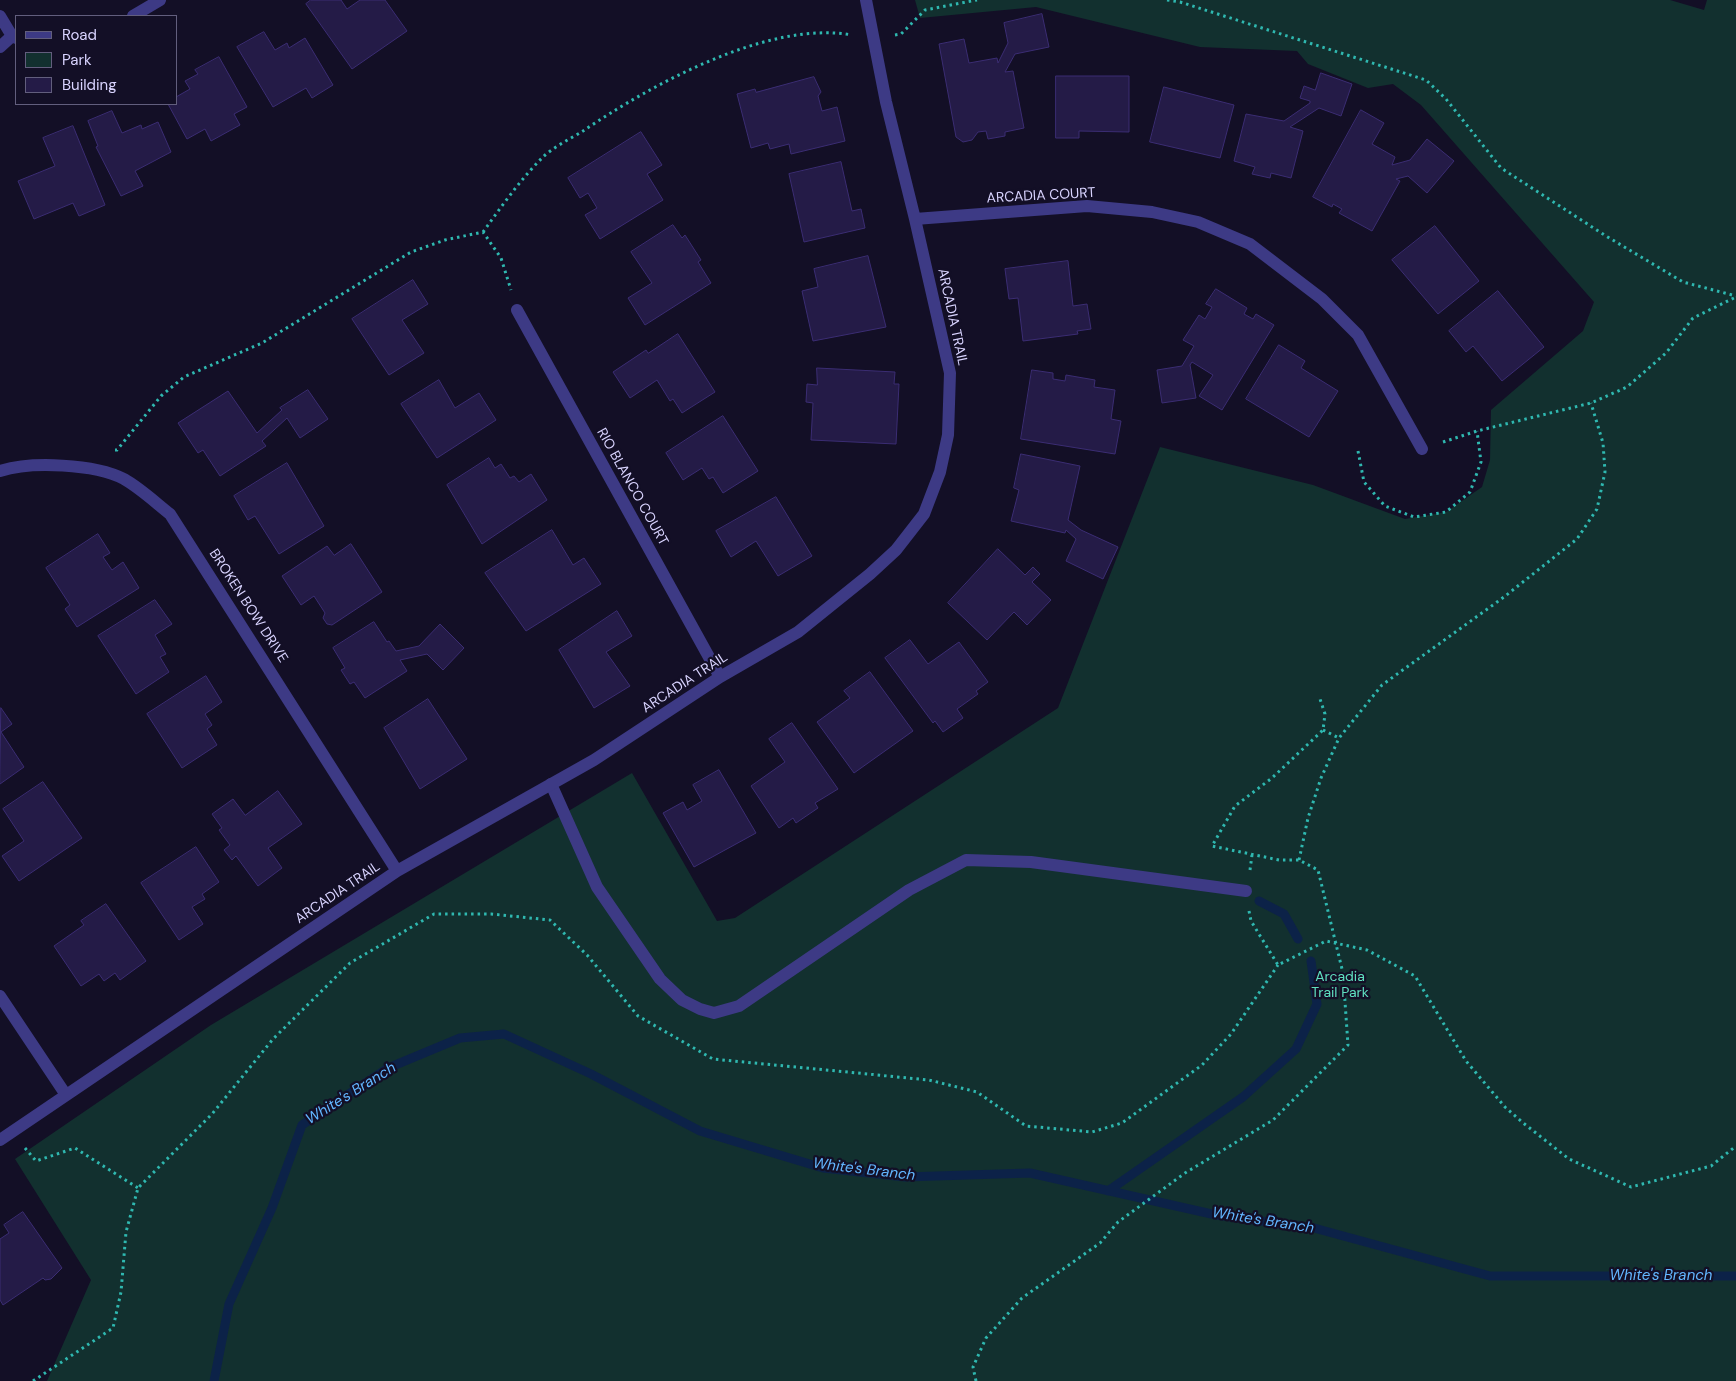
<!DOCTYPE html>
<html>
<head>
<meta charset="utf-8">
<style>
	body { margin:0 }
	#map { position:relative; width:1736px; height:1381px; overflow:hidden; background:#130f26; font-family:"DM Sans",sans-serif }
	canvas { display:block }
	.legend { position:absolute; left:15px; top:15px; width:162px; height:90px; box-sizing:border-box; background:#130f26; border:1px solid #625e7d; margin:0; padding:6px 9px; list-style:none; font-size:15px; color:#d9d4ff }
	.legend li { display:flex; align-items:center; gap:10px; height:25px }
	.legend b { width:25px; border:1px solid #625e7d }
</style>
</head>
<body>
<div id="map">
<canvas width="1736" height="1381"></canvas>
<ul class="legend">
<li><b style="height:6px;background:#3d3a85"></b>Road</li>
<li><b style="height:14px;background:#12302f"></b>Park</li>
<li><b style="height:14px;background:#241b47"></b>Building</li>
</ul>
</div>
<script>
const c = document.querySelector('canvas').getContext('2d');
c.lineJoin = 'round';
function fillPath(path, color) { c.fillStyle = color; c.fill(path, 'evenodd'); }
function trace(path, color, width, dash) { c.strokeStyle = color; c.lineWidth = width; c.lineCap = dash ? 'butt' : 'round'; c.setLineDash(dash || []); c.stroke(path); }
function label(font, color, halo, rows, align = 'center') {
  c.font = font + ' "DM Sans",sans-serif'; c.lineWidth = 4.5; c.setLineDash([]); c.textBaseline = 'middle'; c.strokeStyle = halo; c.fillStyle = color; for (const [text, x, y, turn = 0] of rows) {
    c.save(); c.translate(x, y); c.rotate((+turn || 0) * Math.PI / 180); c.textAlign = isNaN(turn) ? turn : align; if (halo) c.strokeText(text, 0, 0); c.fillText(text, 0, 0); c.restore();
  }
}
fillPath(new Path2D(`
	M915,0H1670L1704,10L1707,0H1736V1381H47L91,1280L15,1159L211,1025L632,773L717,921L735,918L1058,708L1160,447L1313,485L1405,519L1446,512L1482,487L1490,460L1491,410L1583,331L1594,302L1421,105L1393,84L1368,88L1308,64L1297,51L1200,47L1036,7L920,18Z`), '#12302f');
trace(new Path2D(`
	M1259,901L1284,914L1298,939
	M1108,1191L1243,1097L1296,1049L1317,1004L1311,961
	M214,1381L229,1304L272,1208L302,1125L388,1068L460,1038L504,1034L591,1074L700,1131L823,1168L905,1177L1030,1173L1216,1215L1314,1228L1490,1276H1736`), '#0c2248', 9);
const building = new Path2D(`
	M311,0H341L347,9L360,0H385L407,31L352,69L306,4Z
	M1042,14L1049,47L1015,54L1005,72L1013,71L1024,128L1005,132V136L988,139L986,131L978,132L972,140L963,142L956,137L939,44L964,39L969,63L997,58L998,63L1008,43L1004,23Z
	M264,32L275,50L287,43L289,48L305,38L333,85L312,98L306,88L273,107L237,47Z
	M219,57L247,107L234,114L240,125L211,141L205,129L187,139L168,104H176V97L190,89L185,81L198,74L195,70Z
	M1321,73L1352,84L1341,116L1319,108L1290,127L1303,131L1291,178L1271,173L1270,178L1252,174L1255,167L1234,161L1246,114L1284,121L1310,103V101L1300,98L1304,86L1315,90Z
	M1056,76H1129V132L1079,131V138H1056Z
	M814,77L821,92L818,96L822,111L837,107L845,141L791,154L789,144L770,149L768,143L751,148L737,94L755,89L756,92Z
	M1164,87L1234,105L1220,158L1150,142Z
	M1361,110L1384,123L1372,144L1395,157L1392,165L1410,160L1427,139L1454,161L1427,193L1408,176L1396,179L1400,181L1372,231L1339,213L1342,209L1333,204L1332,207L1313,197Z
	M112,111L122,133L141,125L142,129L158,122L171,152L135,171L143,186L121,196L96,147L98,146L88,121Z
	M73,126L105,205L79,216L73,203L34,219L18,181L55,166L43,138Z
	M641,132L662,165L647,174L663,200L600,239L585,215L597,208L588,193L580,198L568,178Z
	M841,162L852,211L861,209L865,228L804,242L789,174Z
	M673,225L682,238L685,235L701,260L698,262L711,283L645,325L628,298L652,283L631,252Z
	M1435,226L1479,281L1438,314L1392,260Z
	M868,256L886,327L813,341L802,291L818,287L814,269Z
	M1068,261L1073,306L1087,304L1091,329L1077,331L1078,334L1023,341L1018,298L1009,299L1005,269Z
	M413,280L428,304L402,320L424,353L389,375L352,319Z
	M1216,289L1247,308L1244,314L1253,319L1256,314L1274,325L1222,410L1199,396L1213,375L1192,362L1190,365L1196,398L1162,403L1157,370L1182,366L1194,346L1183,340L1199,315L1205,319L1212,307L1206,304Z
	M1498,291L1544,347L1502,381L1473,346L1466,352L1449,331Z
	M678,334L715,392L682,413L673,399L670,401L657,380L630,398L613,372L646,350L648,353Z
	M1279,345L1305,361L1301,368L1338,391L1309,437L1246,399Z
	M817,368L895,372L894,384H899L896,444L811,440L813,403L806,402L807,384L817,385Z
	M1032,370L1053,373V379L1065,381L1066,375L1095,380L1094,387L1115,390L1111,419L1121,421L1115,454L1021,439Z
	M439,380L455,408L479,393L496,420L437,458L401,404Z
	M308,390L328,419L300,438L287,418L262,441L266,446L220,476L203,450L198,453L178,423L228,391L257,433L282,410L280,408Z
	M723,416L758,471L723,493L713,477L709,479L702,468L683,480L666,453Z
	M1021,454L1080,466L1068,520L1081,530L1118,547L1103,579L1066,561L1076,539L1066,530L1065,533L1011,521L1019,490L1014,488Z
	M489,458L495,468L501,464L510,478L514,476L519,482L531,474L547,500L482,544L447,485Z
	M287,463L324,526L279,554L255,516L248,520L234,496Z
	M776,497L812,556L778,576L756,541L731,557L716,531Z
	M552,530L573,565L584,558L601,584L526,631L485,573Z
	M98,534L110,553L103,557L112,570L123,562L139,588L77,627L65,609L70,605L46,568Z
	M351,544L382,592L332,625L327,624L323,618L325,613L314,596L301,605L282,576L327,546L334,555Z
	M998,549L1025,575L1033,567L1040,574L1032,582L1051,600L1027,625L1014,612L987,640L948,603Z
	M155,600L172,624L155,635L166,654L160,657L169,672L136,694L98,636Z
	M617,611L632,636L606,652L630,686L594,708L559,650Z
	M374,622L387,642L389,641L396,651L419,646L440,624L464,648L443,670L427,654L400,660L407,671L365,698L354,682L350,684L341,670L345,668L333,648Z
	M910,640L928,664L959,642L988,682L976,691L978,694L957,709L963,718L943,732L935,721L933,723L885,658Z
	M870,672L913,731L854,773L817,722L850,698L844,691Z
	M206,676L222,702L205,714L212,725L207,729L217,745L182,768L147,714Z
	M428,699L467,759L420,789L384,728Z
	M1,708L12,724L1,732L24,767L0,784Z
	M792,723L838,789L815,803L818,808L796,823L793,818L779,828L751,786L785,762L769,739Z
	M719,770L756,833L694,867L663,813L683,802L687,810L702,801L693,785Z
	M43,782L82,838L19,881L2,856L24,841L3,809Z
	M278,791L302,824L268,848L282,868L258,886L236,856L232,860L224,850L230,845L219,830L222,828L212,814L233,799L245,815Z
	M196,847L219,882L202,894L205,899L192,907L203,924L179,940L141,883Z
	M106,904L146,961L120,980L115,973L104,981L99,974L81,986L54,946L84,925L81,921Z
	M23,1212L62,1268L51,1279L45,1280L43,1278L3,1305L0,1300V1239L9,1233L4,1225Z`);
fillPath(building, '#241b47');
trace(building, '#3b2d73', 1);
trace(new Path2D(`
	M1167,0L1180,2L1426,80L1446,99L1501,168L1606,236L1683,282L1736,296
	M895,35L901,34L925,10L977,0
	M483,232C501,207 520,180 542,158C553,147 570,139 583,131C651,85 768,20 852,35
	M1443,442L1477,431L1591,403L1627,387L1666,353L1693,318L1736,297
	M115,450H117L161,396L184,377L262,343L411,252L445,240L483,232L501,258L511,290
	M1358,451L1364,482L1385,506L1414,517L1446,512L1470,492L1481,462L1477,431
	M1323,730L1339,738
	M1299,860L1308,818L1321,778L1339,738L1382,685L1504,597L1577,539L1597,509L1605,472L1603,443L1591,403
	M1250,870L1252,855
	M1249,911L1251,921L1278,965L1326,941L1367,950L1415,976L1466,1061L1505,1107L1522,1122L1569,1159L1631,1187L1711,1166L1736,1146
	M25,1148L36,1161L75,1148L138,1188
	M33,1381L113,1328L121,1292L126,1232L138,1188L212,1114L273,1039L350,963L434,914H491L550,920L587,955L638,1016L713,1059L929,1080L977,1092L1026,1126L1092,1132L1122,1123L1202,1065L1231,1034L1278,965
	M976,1381L973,1367L986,1338L1022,1298L1100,1243L1118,1222L1185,1173L1273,1120L1348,1045L1343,973L1318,870L1299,860H1279L1212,846L1235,806L1272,778L1323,730L1325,714L1320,699`), '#2fb8b0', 3, [2.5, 4]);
trace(new Path2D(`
	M551,784L597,887L660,979L682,1000L700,1009L714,1013L739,1006L909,890L966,860L1031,862L1246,891`), '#3d3a85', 12);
trace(new Path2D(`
	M0,16L12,36L16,38
	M133,16L160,0
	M0,47L12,36
	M915,219L1087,206L1152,212L1198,222L1250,244L1322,299L1358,335L1422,449
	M517,310L720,677
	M0,471C31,461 95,464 124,479C140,488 156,503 170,514L397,871
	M0,996L66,1095
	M0,1140L397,871L594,760L720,677L798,632L870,574L896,550L924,514L940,472L948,435L950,373L915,219L886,102L866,0`), '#3d3a85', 12);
label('14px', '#d9d4ff', '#130f26', [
	["ARCADIA COURT",1041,196,-3],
	["ARCADIA TRAIL",952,317,78],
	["RIO BLANCO COURT",632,487,61],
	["BROKEN BOW DRIVE",248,606,57],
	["ARCADIA TRAIL",685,683,-33],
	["ARCADIA TRAIL",338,893,-34]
]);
label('14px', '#5fe0c0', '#130f26', [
	["Arcadia",1340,977],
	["Trail Park",1340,993]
]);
label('italic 15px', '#62b6ff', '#130f26', [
	["White's Branch",351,1094,-32],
	["White's Branch",864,1170,7],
	["White's Branch",1263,1221,9],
	["White's Branch",1661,1276]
]);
</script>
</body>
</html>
